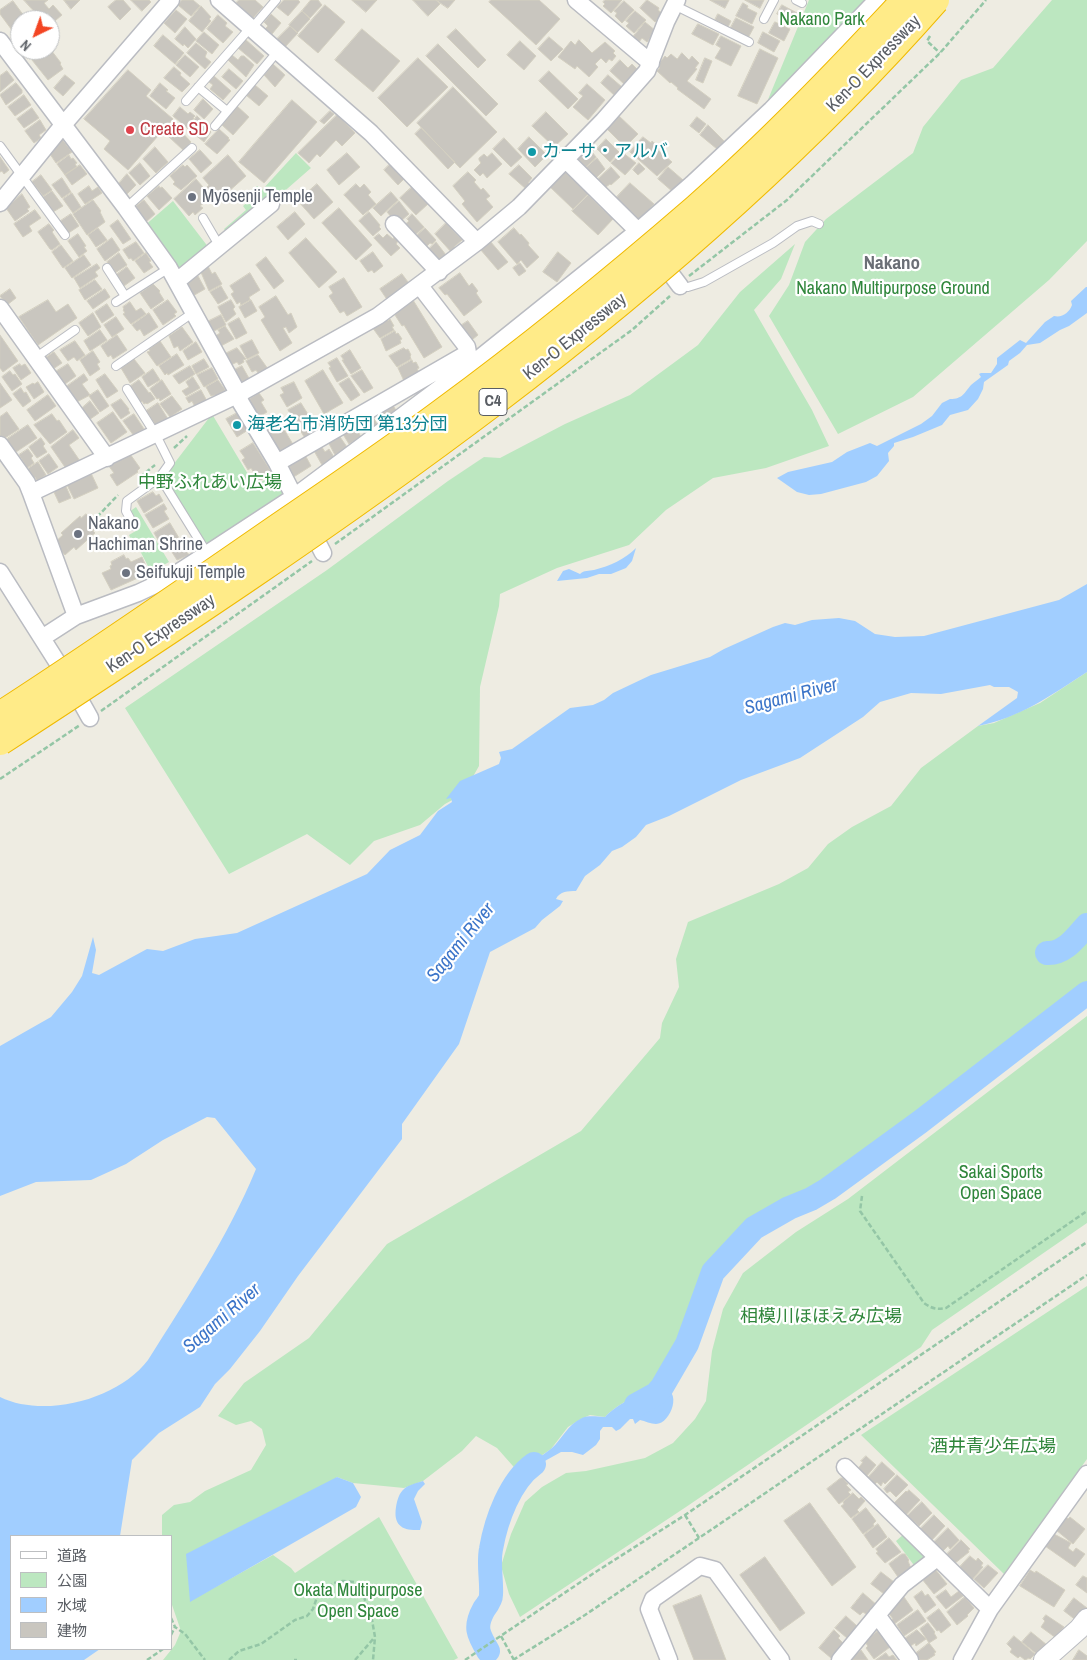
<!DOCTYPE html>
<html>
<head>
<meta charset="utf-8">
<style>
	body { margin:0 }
	#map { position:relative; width:1087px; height:1660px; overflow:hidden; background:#eeece2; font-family:"Archivo Narrow","Noto Sans JP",sans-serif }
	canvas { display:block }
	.legend { position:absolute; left:10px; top:1535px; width:162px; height:115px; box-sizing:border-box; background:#fff; border:1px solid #bdbfc1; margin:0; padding:6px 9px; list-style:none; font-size:15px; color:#5a5e64 }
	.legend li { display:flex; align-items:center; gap:10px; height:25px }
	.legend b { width:25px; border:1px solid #bdbfc1 }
	.north { position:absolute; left:10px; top:10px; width:50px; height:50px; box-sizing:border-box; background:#fff; border:1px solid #bdbfc1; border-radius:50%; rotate:222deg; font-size:14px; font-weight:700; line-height:20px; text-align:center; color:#5a5e64 }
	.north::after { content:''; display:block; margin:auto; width:18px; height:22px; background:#f34523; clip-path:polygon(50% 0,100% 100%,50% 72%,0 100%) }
</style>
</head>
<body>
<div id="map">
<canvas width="1087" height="1660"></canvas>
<ul class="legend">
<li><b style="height:6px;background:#fff"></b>道路</li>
<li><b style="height:14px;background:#bce7c0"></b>公園</li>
<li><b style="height:14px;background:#a1ceff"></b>水域</li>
<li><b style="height:14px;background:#c9c6bf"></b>建物</li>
</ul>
<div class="north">N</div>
</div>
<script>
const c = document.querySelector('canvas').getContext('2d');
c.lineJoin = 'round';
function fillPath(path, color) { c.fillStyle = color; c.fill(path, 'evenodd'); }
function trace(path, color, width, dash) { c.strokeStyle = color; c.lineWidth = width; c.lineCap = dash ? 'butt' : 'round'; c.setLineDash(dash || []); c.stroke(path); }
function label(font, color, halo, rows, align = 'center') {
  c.font = font + ' "Archivo Narrow","Noto Sans JP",sans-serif'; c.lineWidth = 4.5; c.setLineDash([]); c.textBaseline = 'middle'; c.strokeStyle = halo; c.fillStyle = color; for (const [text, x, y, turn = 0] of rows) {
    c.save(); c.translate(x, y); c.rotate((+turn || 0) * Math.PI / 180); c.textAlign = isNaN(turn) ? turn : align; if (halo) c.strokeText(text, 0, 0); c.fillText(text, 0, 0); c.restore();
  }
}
fillPath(new Path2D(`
	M809,0H869L767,102Z
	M1052,0H1087V241L1049,280L913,397L838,434L769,316L789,285L805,242L826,219L913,153L923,127L961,80L993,68Z
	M296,153L311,168L272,202L227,233L224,229L246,210L243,206L251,199L247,195L257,186L262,190Z
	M173,201L209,248L179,271L143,227Z
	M795,244L781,279L754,310L812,410L829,446L766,468L713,478L666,510L629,545L557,568L500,594L499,606L480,687L479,766L463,794L445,804L420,825L374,841L350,865L307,834L229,874L125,708L327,570L448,481L484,457L500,458L565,424L630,395L698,345L740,292Z
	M212,414L255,486L274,474L283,488L282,494L209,543L203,542L169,485L171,469L173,465Z
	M136,507L169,562L151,572L135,541H132L129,535L139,529L129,512Z
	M1087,672V917L1062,946L1047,953L1048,961L1083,939L1087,933V987L899,1133L836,1179L811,1197L787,1208L764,1223L725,1270L716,1287L696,1340L679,1341L666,1358L657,1388C640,1393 617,1404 605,1417L590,1415L581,1419L568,1427L551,1449L529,1464L520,1474L497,1448L476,1436L462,1451L423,1481L404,1488L353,1483L337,1477L190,1601L273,1555L291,1568L295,1573L379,1517L458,1658L454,1660H163L175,1645L181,1631L171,1602V1536H162V1515L174,1505L190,1502L205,1491L251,1470L266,1445L262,1429L251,1421L236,1425L218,1416L244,1383L309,1338L387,1244L581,1131L660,1038L662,1023L679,987L676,959L688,922L779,884L808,868L828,844L852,827L891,806L921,768L978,726L994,723L1040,703Z
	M1087,1016V1223L932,1330L921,1347L686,1507L520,1617L509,1594L501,1566L511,1534L525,1502L542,1487L566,1473L586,1471L645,1458L673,1443L695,1419L706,1401L712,1351L723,1309L743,1273L796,1232L848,1199Z
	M1087,1286V1459L1004,1574L861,1435Z
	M904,1534L926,1555V1560L916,1568L896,1541Z`), '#bce7c0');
fillPath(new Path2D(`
	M1086,287H1087V313L1069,326L1060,330L1040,343L1027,345L1020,353L1009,361L1008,365L984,382L983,389L978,399L968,410L950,415L942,425L913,437L894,443V446L888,453L889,461L877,476L866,482L821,494L809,495L797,492L777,478L788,472L832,462L847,452L870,443L877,446L921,424L932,416L942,403L950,399C963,399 964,393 971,385C974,382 978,380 981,377L979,374L981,373H991L997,364V358L1020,340L1026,343L1045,322L1054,316C1062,318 1069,313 1072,305L1071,301Z
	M636,548L632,561L626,568L611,574H599L587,578L557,581L563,571L569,569L580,574C584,570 589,571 594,570C610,566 625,559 636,548Z
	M1087,584V672C1052,695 1019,718 978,726L1017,698L1018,692L1009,687H994L990,685L941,694L911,693L880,702L863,717L800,758L741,780L669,816L646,825L636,837L622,847L612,851L600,865L585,876L576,891C568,891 560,891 556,899L563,901L560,906L542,920L535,928L490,952L459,1044L402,1124V1139L298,1276L260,1331L230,1369L215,1384L200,1407L159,1433L132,1460L120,1536H11V1649H100L84,1660H0V1397C45,1419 119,1399 148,1360C187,1298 228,1237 256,1169L215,1118L207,1117L163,1140L126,1164L91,1180L36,1182L0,1196V1046L51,1017L72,992L82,976L93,937L96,950L92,973L99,975L147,949L163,951L195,939L237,933L367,874L390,850L420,835L438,811L452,802L451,798L446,799L460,781L499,764L501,758L499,752L512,749L570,708L593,705L604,700L613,693L651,675L710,657L724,649L773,627L785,623L795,625L812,620L839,618L855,621L875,634L895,637L924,636L1059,600Z
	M657,1388C685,1384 672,1424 656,1424C651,1424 645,1421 640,1420L635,1424L633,1419H630L620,1429L616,1431L612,1427H603L600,1431V1439L596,1445L583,1455L572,1452H561L525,1472C524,1479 522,1487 515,1490L512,1488C515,1469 539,1459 552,1448C563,1438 567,1425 582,1418C590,1415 597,1417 605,1417C617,1404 640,1393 657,1388Z
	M337,1477L353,1483L361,1497L356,1507L190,1602L186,1554Z
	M423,1481L425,1484L418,1491L414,1499L422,1522L420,1530C403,1531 393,1526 396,1507C397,1501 399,1493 404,1489C408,1485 417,1483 423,1481Z`), '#a1ceff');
trace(new Path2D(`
	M1047,953C1065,954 1076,937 1087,925
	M636,1405L656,1394L662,1387L687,1344L713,1272L754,1228L789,1208L811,1199L828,1189L920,1122L1087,993
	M488,1651C478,1634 474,1627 484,1609C487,1605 491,1600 491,1595C492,1580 488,1564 491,1549C496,1520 510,1481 534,1464`), '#a1ceff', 24);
const building = new Path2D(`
	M24,0H48L44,3L49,9L53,5L62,15L50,25V20H42Z
	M64,0H80L71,9Z
	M116,0H123L131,9L120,20L108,7Z
	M131,0H149L151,2L142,11Z
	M182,0H193L200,6L191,16L178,5Z
	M239,0H255L263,7L253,18L236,3Z
	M284,0H298L300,2L288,16L277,7Z
	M311,0H318L322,5L310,18L302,11Z
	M352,0H377L366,12Z
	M413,0H436L440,4L428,16Z
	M436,0H455L448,8Z
	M491,0H539L560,19L536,45L489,2Z
	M605,0H622L611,13L603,6L605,4L603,2Z
	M647,0L659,8L658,10L663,14L655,22L640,8Z
	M710,0H729L725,8Z
	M745,0H764L760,8Z
	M13,1L27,20H20V41L0,14V10Z
	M624,1L634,10L622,23L615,16L617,13L614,11Z
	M743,3L748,6L747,8L757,13L752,24L736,16Z
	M325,5L345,22L318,53L298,36Z
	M782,5L797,13L791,25L779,20L781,16L777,14Z
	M201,6L211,17L209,19L211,21L202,32L189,21Z
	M176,10L187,19L175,33L164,23Z
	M302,11L310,19L297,33L289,25Z
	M635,11L646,20L634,33L626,26L629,23L626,21Z
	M271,14L281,23L272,34L264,30L268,26L264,22Z
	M718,14L731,21L728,27L715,20Z
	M218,15L227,23L225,26L233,32L223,43L207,29Z
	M736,18L754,27L748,38L730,29Z
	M645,22L656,31L647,42L642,38L639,42L633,37Z
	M775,22L790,29L784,41L769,33Z
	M698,24L719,34L713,45L692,34Z
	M290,26L298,33L285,47L277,39Z
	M185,27L196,39L188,48L184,44L183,46L175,39Z
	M362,29L400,61L373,92L335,60Z
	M456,29L486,60L478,68L447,37Z
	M204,32L219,45L212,54L196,41Z
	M763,32L780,41L774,52L758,43Z
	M163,35L184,53L175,64L154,46Z
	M721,36L741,46L731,66L715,58L721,48L716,45Z
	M549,37L563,49L551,61L538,49Z
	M245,39L264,56L257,64L238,48Z
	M579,40L592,53L605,42L615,51L613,53L616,56L612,61L609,59L606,63L601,58L595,64L598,67L589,77L577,66L575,69L558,57L571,41L575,45Z
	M520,41L536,56L524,70L507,55Z
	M196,43L207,52L205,57L211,62L205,69L187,53Z
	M438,44L498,104L486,116L426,56Z
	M760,49L778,58L757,104L738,96Z
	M36,50L50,51L51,50L61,63L60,64L63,69L48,80L32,60L33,59L29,55Z
	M682,53L689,60L692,56L699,63L695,68L697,69L687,81L711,99L704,109L677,89L678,88L671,82L670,83L657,71L660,68L657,66L665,56L667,58L671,54L677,59Z
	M185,55L199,67L190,77L176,65Z
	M232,55L238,60L241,56H244L254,65L246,77L228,60Z
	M418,58L448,87L407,127L378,98Z
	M705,58L712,61L703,83L696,80Z
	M620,60L628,68L632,64L638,70L625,85L610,71Z
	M273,64L285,75L275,87L264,75Z
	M174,67L181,73L180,75L190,84L182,92L164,78Z
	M229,69L243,81L236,89L222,77Z
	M128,70L151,90L146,96L173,119L128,170L104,149L110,141L84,119Z
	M7,71L14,80L0,92V76Z
	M549,71L578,99L568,109L539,81Z
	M65,75L75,83L63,96L54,88Z
	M608,75L622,87L615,96L601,83Z
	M214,76L231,91L223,100L210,89L213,85L209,82Z
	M16,83L22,90V93L6,105L0,95Z
	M160,83L168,90L166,91L175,98L166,109L150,96Z
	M587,84L605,100L588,120L573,107L583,96L579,93Z
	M255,85L268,96L259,106L246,95Z
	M453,87L497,132L460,168L417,123Z
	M24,95L31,105L15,116L8,107Z
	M203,99L213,109L204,119L194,110Z
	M292,100L317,122L264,183L239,162Z
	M237,106L249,117L233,135L222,125Z
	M180,107L188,114L190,112L195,116L193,118L194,119L187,128L173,116Z
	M32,108L39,118L24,128L17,119Z
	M330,111L334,114L324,124L320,121Z
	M546,112L568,134L554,147L532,126Z
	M337,115L355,133L342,146L336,140L320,157L317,154L309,163L298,153Z
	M618,115L638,134L625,147L605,127Z
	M197,116L205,124L204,125L211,132L204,142L188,129Z
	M697,117L706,124L699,133L690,126Z
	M40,120L46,130L39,135L41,138L34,143L25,131Z
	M708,125L724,141L717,149L700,135Z
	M178,128L191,142L183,150L169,137Z
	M421,128L455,162L448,169L415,134Z
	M219,129L229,138L228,139L230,140L217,154L205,144Z
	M529,137L547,155L535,167L518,149Z
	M643,137L651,143L652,141L660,148L658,150L672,162L657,176L630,152Z
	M504,138L522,157L511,167L493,149Z
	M62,139L72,152L56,163L50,154Z
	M606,139L619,152L610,162L597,149Z
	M589,143L595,149L592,152L596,157L583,170L577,162V157Z
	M155,147L168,162L156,173L143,159Z
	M200,150L212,163L201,173L189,159Z
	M622,152L636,163L625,175L611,163Z
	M347,153L360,167L339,185L327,170Z
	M492,153L502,164L487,178L483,173L480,176L474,170L481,163L479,160V158L484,154L487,157Z
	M69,155L71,159L73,158L77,163L75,164L77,167L65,175L57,164Z
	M228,155L246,176L217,202L205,189L209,185L203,178Z
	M0,157L9,170L4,174L2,171L0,172Z
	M597,158L605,169L593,181L583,170Z
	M140,163L150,176L140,185L129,173Z
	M639,163L645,169L638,175L633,170Z
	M390,164L404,179L398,185L384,170Z
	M80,165L87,174L72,185L65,175Z
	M183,165L185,167L187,165L197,176L181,190L173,184L175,182L170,176Z
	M519,165L532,178L528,183L530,185L526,189L509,174Z
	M611,167L620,177L611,185L610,184L606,187L598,179Z
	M668,167L683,180L673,192L658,179Z
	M564,169L589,193L573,209L548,185Z
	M468,172L476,180L474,182L481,190L483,188L490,196L486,199L493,207L477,222L462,204L465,201L453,186Z
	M127,174L136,185L125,196L116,187Z
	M41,175L52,190L43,196L32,182Z
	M62,178L71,192L62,198L52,185Z
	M196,179L209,194L203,200L205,202L200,206L203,208L195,215L193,212L189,216L174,199Z
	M630,183L654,204L638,222L614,200Z
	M317,184L333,202L314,219L298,201Z
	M356,184L360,188L364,184L371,192L368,195L376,204L363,215L344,195Z
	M89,186L92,191L98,187L102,193L85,204L78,194Z
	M159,186L160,188L162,187L172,198L159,210L147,196Z
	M412,187L428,204L416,215L400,198Z
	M52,191L63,206L53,212L43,197Z
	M391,192L398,200L381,216L373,208Z
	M72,193L81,207L73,213L63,199Z
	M22,194L30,207L27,209L29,211L15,221L6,208Z
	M588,195L613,219L598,235L572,211Z
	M93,200L101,211L100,212L105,222L87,235L73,214Z
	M144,200L155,214L146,222L135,207Z
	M399,201L409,214L401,221L392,218L387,212Z
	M339,208L372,245L356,260L322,223Z
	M35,210L41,218L29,226L32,231L23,237L14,224Z
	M295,212L305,224L288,240L277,227Z
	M369,212L380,225L379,227L381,229L373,236L359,221Z
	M71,214L79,226L67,234L59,222Z
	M412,214L424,227L412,238L402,227L409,221L407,219Z
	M118,220L131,239L123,244L110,226Z
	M446,223L462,240L454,247L457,249L452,253L435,234Z
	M49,224L54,230L52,232L60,244L52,250L50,249L38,232Z
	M98,228L107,240L96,247L88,235Z
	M425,228L436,240L432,244L430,243L423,250L413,239Z
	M514,228L520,235L521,234L529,243L528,245L539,257L527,268L521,260L517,264L498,242Z
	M78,234L86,246L84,247L87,251L79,257L68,241Z
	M379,234L383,238L387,234L393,239L394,237L398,241L396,244L400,248L391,256L374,238Z
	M112,238L120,250L105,261L97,249Z
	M306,238L337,272L319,288L289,253Z
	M490,241L508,262L498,270L480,249Z
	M136,242L144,253L133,261L131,258L129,259L123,250Z
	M436,242L446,255L436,263L426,252Z
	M61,245L73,261L63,268L52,252Z
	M373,252L383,266L374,273L372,270L368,272L360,261Z
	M558,252L571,263L557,282L543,272Z
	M119,253L127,265L115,273L107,262Z
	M146,253L151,261L149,262L153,267L144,273L135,261Z
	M84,255L91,265L72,278L65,268Z
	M266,257L284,281L274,289L256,265Z
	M520,263L526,271L519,276L513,268Z
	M97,264L100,268L95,272L98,276L80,288L74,278Z
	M208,266L212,274L215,272L222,284L209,291L200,270Z
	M127,267L135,278L124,286L116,275Z
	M250,273L260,290L249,297L250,300L241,305L240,302L237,304L231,294L234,292L230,286Z
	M460,273L469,286L472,283L478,291L476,293L482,302L464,316L447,294L445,295L439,288Z
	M402,274L411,286L388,301L380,289Z
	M198,276L205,289L191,297L184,284Z
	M344,278L362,307L347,316L344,311L340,313L329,296L333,293L329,287Z
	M95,280L102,289L85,300L79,290Z
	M153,284L160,291L159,292L164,300L151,309L140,293Z
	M221,286L228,298L218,304L210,292Z
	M10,289L16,298L7,305L0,296Z
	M105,289L110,297L93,309L87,301Z
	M276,296L288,315L291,313L297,327L289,333L286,327L283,328L292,343L280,351L261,320L265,317L259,307Z
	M48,300L56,312L68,304L77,318L38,345L19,317Z
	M168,300L177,312L174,314L176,316L163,325L153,310Z
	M231,300L235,307L233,309L236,314L226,322L218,307Z
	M251,300L257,311L245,318L239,307Z
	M413,300L442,347L424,358L404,325L402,326L395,315L397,313L396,311Z
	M130,302L136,311L141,308L146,314L131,324L123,314L125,313L123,310L124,309L123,307Z
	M107,304L114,315L102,323L95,312Z
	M93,313L101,327L88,336L79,323Z
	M149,313L158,327L144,336L140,329L137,331L132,325Z
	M221,315L226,325L212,332L207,322Z
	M116,317L124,329L112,337L104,325Z
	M239,318L247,333L236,339L228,324Z
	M387,318L388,321L390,319L394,326L392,327L394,330L380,338L372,327Z
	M468,321L478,335L468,343L457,328Z
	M225,326L234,339L219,347L214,337L220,333L218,330Z
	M182,327L193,342L180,351L178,346L174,348L169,336Z
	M100,330L107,340L90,351L84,341Z
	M395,331L396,334L398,333L402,339L400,340L401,343L386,351L381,339Z
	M0,335L18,361L3,372L0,368Z
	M117,335L127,350L113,359L111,355L108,357L101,346Z
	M252,340L259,353L247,359L240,346Z
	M75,341L85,355L77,361L74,357L68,361L60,350Z
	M160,341L171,357L157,366L147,352L150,351L149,349Z
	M196,342L202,352L188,360L183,351Z
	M237,348L246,359L243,360L244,362L239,365L237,362L229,366L223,355Z
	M404,348L406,350L408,349L411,355L410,356L411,359L397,367L389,356Z
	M350,350L361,368L351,374L342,360H344L341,356Z
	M93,351L100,362L97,364L100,369L90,376L80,360Z
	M54,352L62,363L50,371L42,360Z
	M177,354L184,365L168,375L167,373L165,375L159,366Z
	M258,355L268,369L262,372L261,371L258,373L256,370L252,372L246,361Z
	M337,358L348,376L337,382L329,368L331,367L328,363Z
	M134,359L145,373L130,383L121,368Z
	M204,359L209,367L196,374L192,366Z
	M412,360L413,363L416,362L419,368L417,369L419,372L404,381L398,368Z
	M20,364L21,366L25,364L31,373L21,380L13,368Z
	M68,364L76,376L61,387L52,374Z
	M190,366L195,374L179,384L173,376Z
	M242,366L250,380L239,385L232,371Z
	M212,368L218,379L204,387L197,375Z
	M153,369L160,380L148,387L142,377Z
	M323,370L343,403L324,414L305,381Z
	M362,370L373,388L364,393L351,376Z
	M10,371L13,375L15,374L22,384L12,391L2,377Z
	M84,374L88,380L82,384L90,395L73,404L63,389Z
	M105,374L118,391L107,398L96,380Z
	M193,377L200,388L186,396L182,391L189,387L186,382Z
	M349,378L360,395L351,401L339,384Z
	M139,380L149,393L150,392L155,399L147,404L146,403L144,404L142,401L140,403L129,387Z
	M162,380L171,394L160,401L159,398L157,399L150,389Z
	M218,380L226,391L216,396L215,395L211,396L206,387Z
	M38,382L44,392L34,399L26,387L33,383L34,384Z
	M294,382L302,398L287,407L280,395L284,393L281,388Z
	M0,383L12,400L0,408Z
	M21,388L24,393L26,392L31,401L23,407L13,394Z
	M98,390L109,406L100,412L89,396Z
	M201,390L207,401L195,407L192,401L189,403L186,398Z
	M259,393L264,400L261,402L267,412L256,419L246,401Z
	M48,395L56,406L35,421L27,410Z
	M172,396L182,409L170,417L160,404Z
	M121,399L129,409L128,410L130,413L121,419L111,405Z
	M90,401L99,413L86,422L79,411Z
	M391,402L397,412L381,422L375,411Z
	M158,403L168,419L156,426L146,411Z
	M301,403L319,432L306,440L288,410Z
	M7,412L19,429L2,440L0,437V417Z
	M113,412L127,432L111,443L97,423Z
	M237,413L248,430L237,437L226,419Z
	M371,413L378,426L365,434L357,421Z
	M52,414L57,421L59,420L67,432L50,444L34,425Z
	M134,414L144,429L134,436L123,421Z
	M279,421L294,446L281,454L264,430Z
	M354,424L361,437L349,444L341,431Z
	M28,425L37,438L13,454L4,441Z
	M73,430L79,438L69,445L80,461L67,470L51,447Z
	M338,434L347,447L335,455L327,440Z
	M41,438L45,444L43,446L47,452L37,458L29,447Z
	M253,443L272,473L259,481L251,468L248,470L242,460L245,458L240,451Z
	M320,444L325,452L329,449L334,457L322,465L313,449Z
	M28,449L33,456L31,458L34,463L27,468L19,455Z
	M304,453L311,466L292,478L284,465Z
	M49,454L58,467L48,474L39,461Z
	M130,454L140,468L137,471L138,472L117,486L110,475L114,473L108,465L122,456L124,458Z
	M38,462L46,475L37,481L35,477L32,479L26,470Z
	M90,471L98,488L74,499L66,483Z
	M65,484L71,498L59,503L53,490Z
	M153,492L156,496L159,494L163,501L144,513L137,501Z
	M164,504L167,509L164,511L169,519L153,528L145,515Z
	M86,514L98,527L93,531L95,533L76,550L74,547L65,555L54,543L63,535L61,533L80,516L81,518Z
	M170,523L179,538L163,548L154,533Z
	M179,540L189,555L177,560L168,546Z
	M124,555L126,559L128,558L131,562L142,557L149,573L111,590L102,573L111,569L110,566L112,565L111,562Z
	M866,1456L876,1465L866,1477L857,1470L863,1462L861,1461Z
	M882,1462L895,1474L885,1484L883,1482L881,1486L877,1482L873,1486L866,1480Z
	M897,1475L908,1485L896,1497L890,1491L887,1493L884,1489Z
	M841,1478H843L848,1484L846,1485L851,1490L848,1492L851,1495L839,1504L827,1489Z
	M909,1490L920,1500L904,1517L893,1504L906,1491L907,1492Z
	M853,1493L859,1499L861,1497L865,1501L857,1510L859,1512L851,1518L841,1506L844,1504L843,1502Z
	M922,1502L932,1513L919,1526L907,1516Z
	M810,1503L856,1567L832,1586L784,1521Z
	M866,1508L876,1521L873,1524L874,1526L863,1534L852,1519Z
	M934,1515L945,1526L931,1541L920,1529Z
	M1066,1517L1068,1519L1070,1517L1085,1529L1073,1544L1056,1530Z
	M878,1524L887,1537L873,1548L864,1535Z
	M948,1528L959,1540L950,1549L948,1546L941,1553L932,1544Z
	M1054,1534L1071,1543L1068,1548L1073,1552L1076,1548L1085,1554L1075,1567L1045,1546Z
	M889,1538L901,1552L885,1563L876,1553L878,1552L876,1549Z
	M961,1540L970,1549L968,1550L969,1552L954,1564L946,1555Z
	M902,1554H905L909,1560L908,1561L912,1571L904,1576L902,1574L898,1577L889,1564Z
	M970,1556L976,1561L978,1558L983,1563L981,1566L983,1567L971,1581L958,1569Z
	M765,1557L805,1613L780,1631L740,1575Z
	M988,1565L998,1573L984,1588L974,1579Z
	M935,1569L947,1584L934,1594L922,1579Z
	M1030,1570L1035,1573L1036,1571L1065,1590L1054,1607L1020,1586Z
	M881,1572L894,1582L884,1594L871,1584Z
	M1083,1576L1087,1578V1593L1076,1585Z
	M946,1590L951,1597L959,1591L963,1596L946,1609L936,1597Z
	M922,1591L925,1596L928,1594L936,1605L925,1613L914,1597Z
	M863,1593L878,1606L869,1616L863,1612L860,1615L851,1608Z
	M701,1595L726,1660H694L673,1606Z
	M904,1597L913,1610L893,1625L890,1621L893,1619L888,1612L898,1604L897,1602Z
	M965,1597L974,1608L967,1615L968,1616L957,1625L947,1612Z
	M1074,1598L1087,1608L1077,1621L1064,1611Z
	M939,1609L951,1625L941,1633L939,1630L937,1631L927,1618Z
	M918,1610L926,1621L904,1636L897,1625Z
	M1046,1615L1064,1627L1056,1638L1041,1627L1045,1621L1043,1619Z
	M846,1616L857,1626L847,1638L835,1628Z
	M928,1623L935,1632L934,1633L937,1638L929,1643L920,1629Z
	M834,1630L840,1636L838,1638L843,1643L831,1658L819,1648Z
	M917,1630L926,1639L916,1646L915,1643L909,1647L903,1640Z
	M878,1631L890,1647L874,1659L866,1648L868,1646L864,1641Z
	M1031,1632L1047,1645L1038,1655L1022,1642Z
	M1014,1636L1035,1654L1030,1659L1029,1658L1025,1660L1020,1656L1018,1658L1010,1652L1012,1649L1007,1644Z
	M929,1643L936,1652L934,1653L935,1655L927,1660H920L915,1654Z
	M861,1650L868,1660H850V1659Z
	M1079,1650L1087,1656V1660H1073Z
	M886,1653L889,1657L893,1655L897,1660H876Z`);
fillPath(building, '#c9c6bf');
trace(building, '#d3cfc0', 1);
const service = new Path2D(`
	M796,0L802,3
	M674,5L749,42
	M764,19L774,0
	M252,28L276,0
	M198,87L227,111
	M186,101L251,27
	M215,126L278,51
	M0,146L65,235
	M126,208L192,148
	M203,218L220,247
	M107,268L125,296
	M680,286L688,287L704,282L773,243L797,226L812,221L819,224
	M116,302L169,268
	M35,358L75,330
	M116,366L194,312
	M127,389L156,435L170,463L160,477L127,501L126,511L134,526
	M160,477L207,553`);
const minor = new Path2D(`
	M219,0L371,133L477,242
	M576,0L651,63
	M0,41L126,208L169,268L235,388L241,403L277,463L323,553
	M565,159L645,238
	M0,203L63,125L171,0
	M394,224L439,272
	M659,258L680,286
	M177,281L271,204
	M0,308L107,458
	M0,445L27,483L31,493L76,616
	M277,463L468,353L467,347L420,286
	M31,493L237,395L378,316L477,242L519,207L603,121L647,71L666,22L677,0
	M0,572L71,684L90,718
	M42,638L76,616L138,593L168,579L193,563L294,497L476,361L638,231L692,184L771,110L877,0
	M845,1467L990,1609
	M877,1615L910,1660
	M669,1660L649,1609L653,1599L700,1566L715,1570L781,1660
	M840,1660L902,1585L937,1558
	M962,1660L990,1609L1087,1474`);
const tertiary = new Path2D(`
	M1044,1660L1079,1629L1087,1619`);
trace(service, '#babcc2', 10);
trace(minor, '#babcc2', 19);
trace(tertiary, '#babcc2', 22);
trace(new Path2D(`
	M930,36L927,41L940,53
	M689,276L787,200L940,53L986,0
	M174,448L187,436
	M140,477L155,465
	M97,517L118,495
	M335,544L632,330L670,296
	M101,711L312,561
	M0,779L80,725
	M862,1196L860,1211L924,1303C931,1308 936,1310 946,1308L1087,1211
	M685,1515L699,1538
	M171,1618L175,1627L185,1634L205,1660
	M171,1635L175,1627
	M501,1636L514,1660
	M147,1660L163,1649
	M229,1660L239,1651L261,1644L295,1620L307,1616L313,1609L317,1597L324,1590L334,1583L343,1581L354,1582L361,1589L365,1600L372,1620L375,1637L373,1660
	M294,1660H297
	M355,1660L374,1638
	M465,1660L594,1573L685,1515L1087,1242
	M513,1660L585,1615L699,1538L1087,1275`), '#94c6a6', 2.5, [5, 2.5]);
trace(service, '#fff', 8);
trace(minor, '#fff', 16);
trace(tertiary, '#fff', 20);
const motorwayBridge = new Path2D(`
	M0,716C93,656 184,593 275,530C331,492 387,454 442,413C529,349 614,280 696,209C770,144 839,72 906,0
	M0,741C333,524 670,301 935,0`);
trace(motorwayBridge, '#f0ba00', 30, []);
trace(motorwayBridge, '#ffeb88', 28);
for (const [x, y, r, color] of [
	[130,130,5,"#e0444e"],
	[532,152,5,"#0f9aa8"],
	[192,197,5,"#6b7280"],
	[237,425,5,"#0f9aa8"],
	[78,534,5,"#6b7280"],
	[126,573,5,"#6b7280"]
]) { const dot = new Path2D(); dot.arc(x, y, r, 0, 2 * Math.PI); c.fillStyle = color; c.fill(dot); trace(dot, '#fff', 2); }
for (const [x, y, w] of [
	[493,402,28]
]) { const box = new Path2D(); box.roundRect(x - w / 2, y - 13.5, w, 27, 4); c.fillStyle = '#fff'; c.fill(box); trace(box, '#5a5e64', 1); }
label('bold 16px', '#5a5e64', null, [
	["C4",493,402]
]);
label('18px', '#2f863b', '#fff', [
	["Nakano Park",822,20],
	["Nakano Multipurpose Ground",893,289],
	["中野ふれあい広場",210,483],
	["Sakai Sports",1001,1173],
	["Open Space",1001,1194],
	["相模川ほほえみ広場",821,1317],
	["酒井青少年広場",993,1447],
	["Okata Multipurpose",358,1591],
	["Open Space",358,1612]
]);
label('18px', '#5a5e64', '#fff', [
	["Ken-O Expressway",874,64,-46],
	["Ken-O Expressway",575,337,-39],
	["Ken-O Expressway",161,634,-34]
]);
label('18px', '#be3a42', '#fff', [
	["Create SD",140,130]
], 'left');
label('18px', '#0d838f', '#fff', [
	["カーサ・アルバ",542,152],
	["海老名市消防団 第13分団",247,425]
], 'left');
label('18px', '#5b616d', '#fff', [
	["Myōsenji Temple",202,197],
	["Nakano",88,524],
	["Hachiman Shrine",88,545],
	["Seifukuji Temple",136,573]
], 'left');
label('bold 19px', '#6b6f76', '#fff', [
	["Nakano",892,264]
]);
label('italic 19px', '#3c75c9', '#fff', [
	["Sagami River",791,697,-15],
	["Sagami River",461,943,-51],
	["Sagami River",222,1319,-41]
]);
</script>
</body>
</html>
